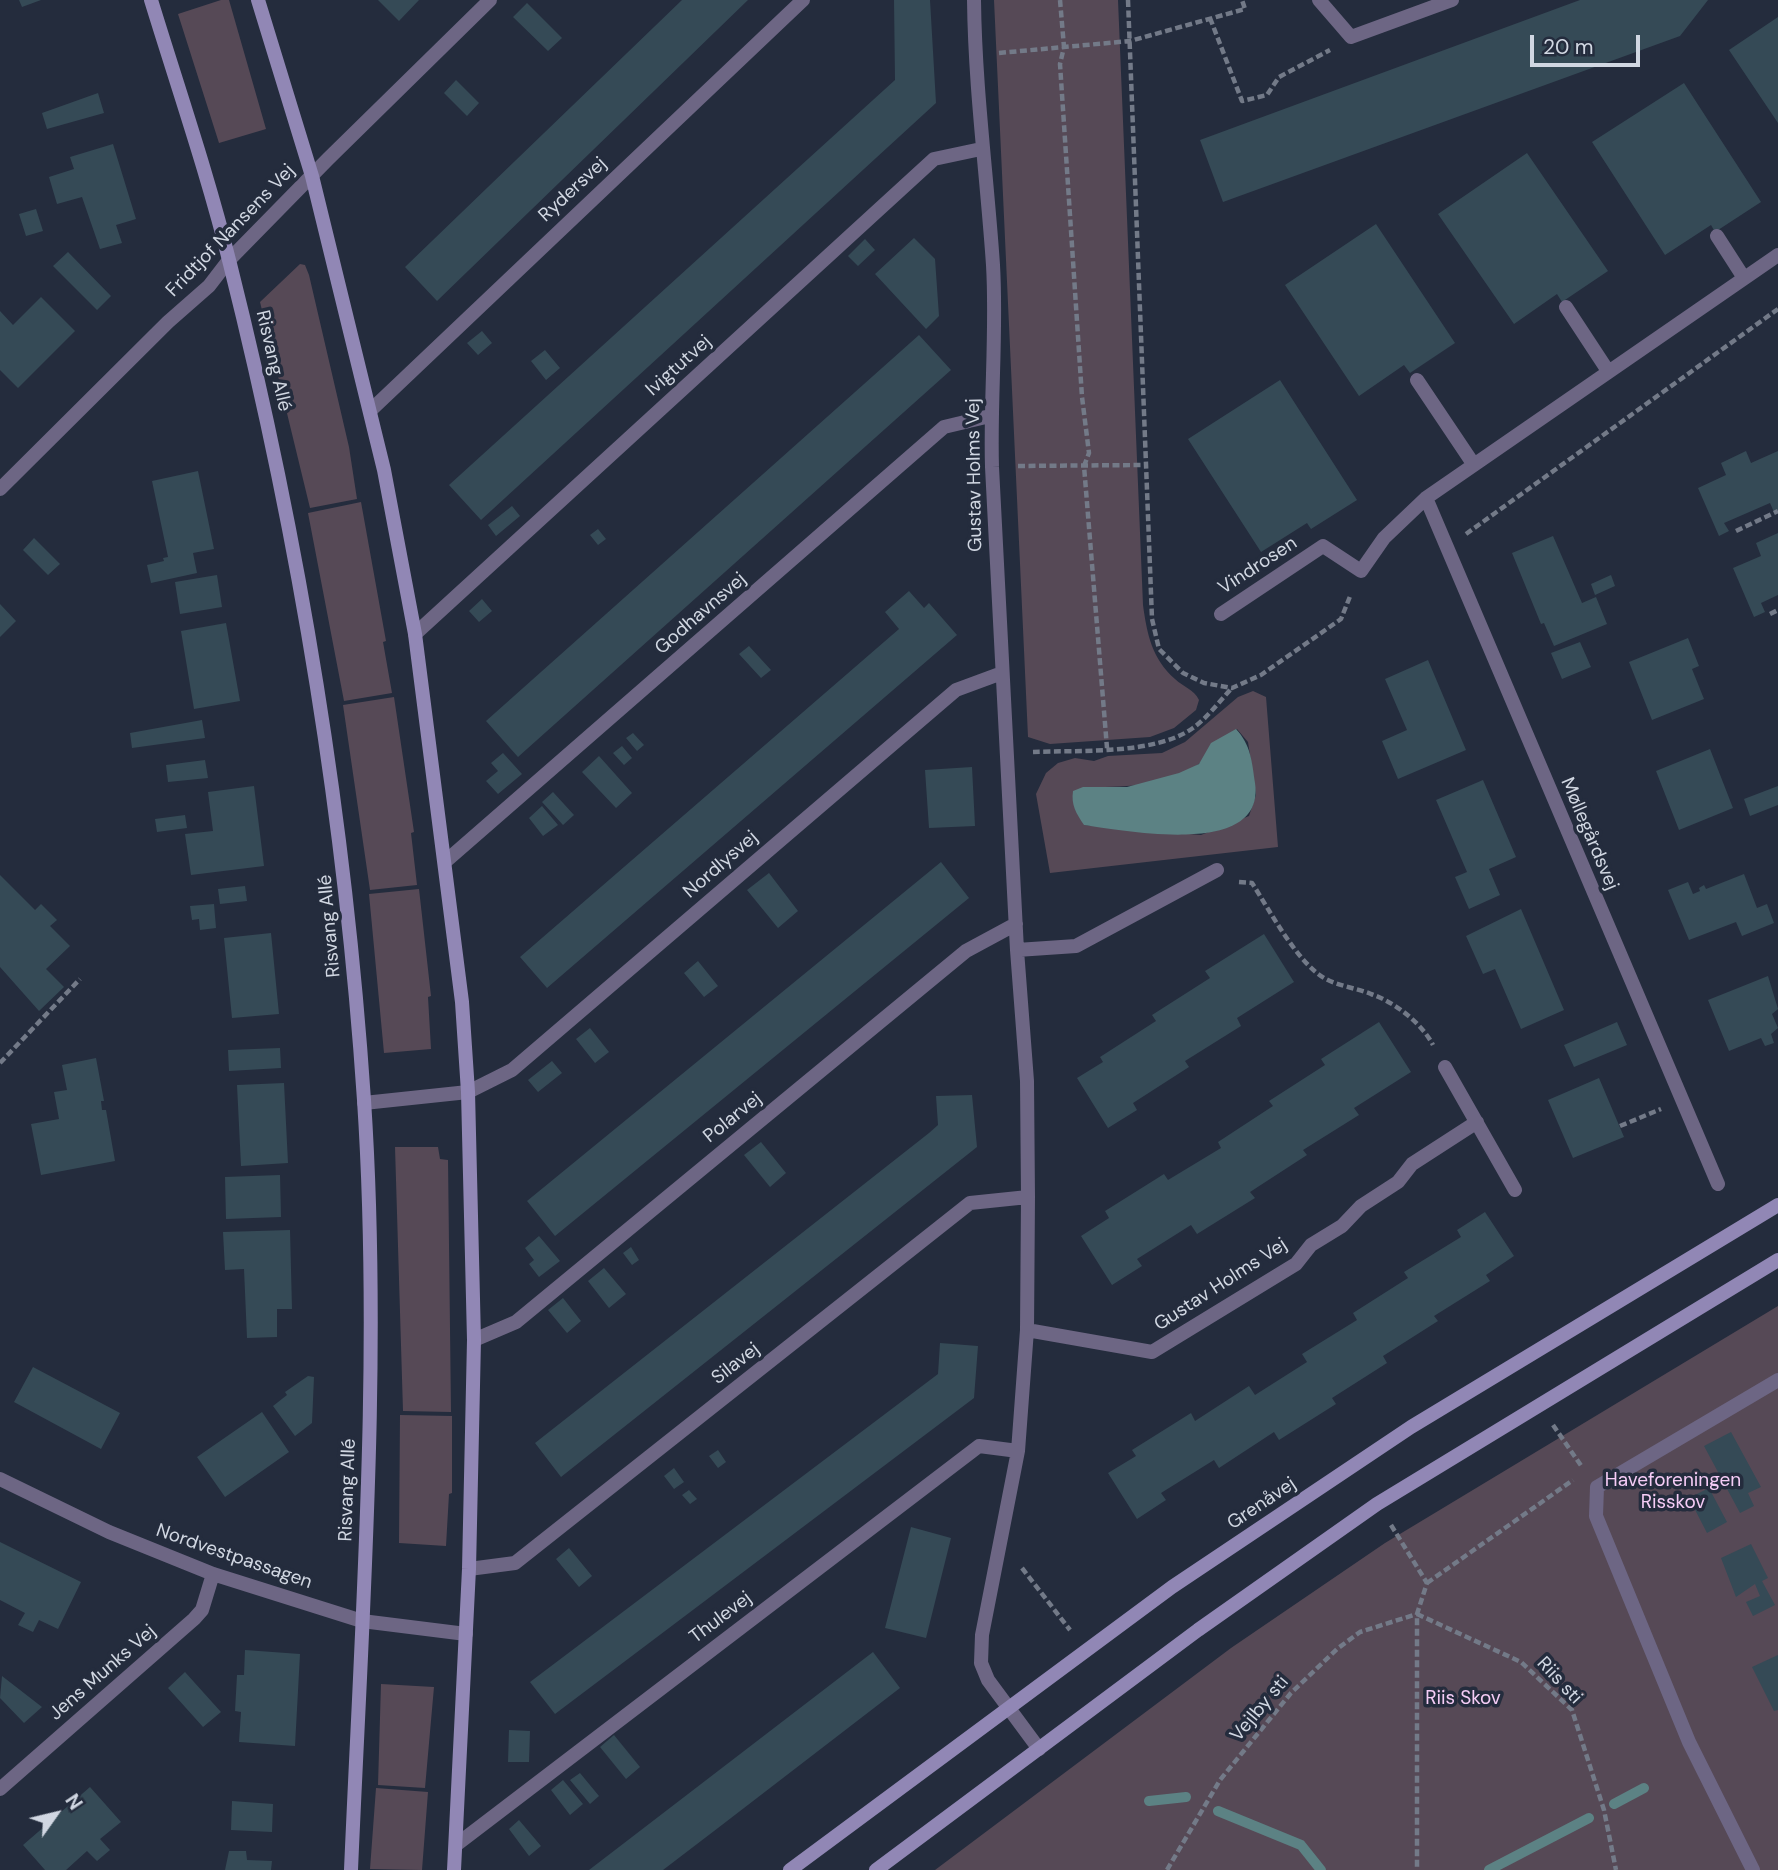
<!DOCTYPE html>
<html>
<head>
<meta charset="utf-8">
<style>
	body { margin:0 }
	#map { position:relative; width:1778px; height:1870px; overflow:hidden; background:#242c3d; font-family:"DM Sans",sans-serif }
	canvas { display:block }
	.north { position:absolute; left:21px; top:1779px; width:70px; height:70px; -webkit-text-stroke:5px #242c3d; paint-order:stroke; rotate:56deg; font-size:19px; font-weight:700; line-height:28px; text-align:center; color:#d1d7e2 }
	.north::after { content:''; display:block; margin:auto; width:24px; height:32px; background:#d1d7e2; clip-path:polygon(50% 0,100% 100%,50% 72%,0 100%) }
	.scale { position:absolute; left:1530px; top:35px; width:110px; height:32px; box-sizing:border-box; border:4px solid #d1d7e2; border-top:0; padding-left:9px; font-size:21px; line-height:24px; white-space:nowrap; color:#d1d7e2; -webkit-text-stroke:5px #242c3d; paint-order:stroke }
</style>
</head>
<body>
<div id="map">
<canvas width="1778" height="1870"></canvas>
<div class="north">N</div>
<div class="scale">20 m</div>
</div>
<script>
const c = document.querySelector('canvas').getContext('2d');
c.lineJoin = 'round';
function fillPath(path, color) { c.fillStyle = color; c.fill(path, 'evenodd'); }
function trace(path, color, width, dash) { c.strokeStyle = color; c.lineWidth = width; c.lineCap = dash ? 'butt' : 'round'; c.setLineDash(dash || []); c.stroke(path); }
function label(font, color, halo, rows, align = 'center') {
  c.font = font + ' "DM Sans",sans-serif'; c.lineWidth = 7; c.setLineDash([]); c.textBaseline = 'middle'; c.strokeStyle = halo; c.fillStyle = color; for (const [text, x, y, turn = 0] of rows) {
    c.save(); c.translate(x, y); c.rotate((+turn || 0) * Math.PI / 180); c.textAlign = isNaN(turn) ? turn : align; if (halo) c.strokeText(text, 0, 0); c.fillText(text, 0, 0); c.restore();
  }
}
fillPath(new Path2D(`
	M221,0H229L266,129L219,143L178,14Z
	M994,0H1118L1143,605C1147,634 1152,659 1175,679C1183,687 1194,689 1199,700L1196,710L1174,728L1150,737L1050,744L1028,737Z
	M300,264L305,265L309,275L349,447L357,499L310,508L260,302Z
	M361,502L386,641L383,642L392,693L344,701L308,513Z
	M1253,691L1266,697L1278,847L1050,873L1036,794L1046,773L1058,763L1075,758L1094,761L1108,756L1162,753L1185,742L1238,697ZM1237,729L1248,742L1256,795L1249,816L1201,835L1084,825L1083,787C1121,787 1168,788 1200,763C1213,753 1224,739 1237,729Z
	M394,697L414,832L411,833L417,885L370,890L343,705Z
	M419,889L431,996L428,997L431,1049L384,1053L369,894Z
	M395,1147H438L440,1159L448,1160L451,1412L403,1411Z
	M1778,1306V1870H935L1231,1648L1385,1543Z
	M400,1415L452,1416V1493L449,1494L446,1546L399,1543Z
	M381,1684L434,1687L425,1788L378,1785Z
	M376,1788L428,1792L422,1870L370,1869Z`), '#564956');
fillPath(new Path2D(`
	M1236,729C1251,745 1252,762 1255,783C1266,858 1127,831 1084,825C1076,813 1071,805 1073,791L1083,787H1127L1179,773L1199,764L1211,743Z`), '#5c8284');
trace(new Path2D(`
	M1149,1801L1186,1797
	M1614,1804L1644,1788
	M1218,1811L1301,1845L1321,1870
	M1489,1870L1589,1818`), '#5c8284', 10);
fillPath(new Path2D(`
	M19,0H41L22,7Z
	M378,0H419L399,21Z
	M682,0H748L437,301L405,267Z
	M894,0H930L936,103L481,520L449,485L895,80Z
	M1580,0H1708L1680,36L1223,202L1200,140Z
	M527,3L562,38L548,51L513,17Z
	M1778,17V123L1729,50Z
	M456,80L479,103L467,116L444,93Z
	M1684,83L1761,202L1715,232L1711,225L1665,255L1592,142Z
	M98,93L104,113L47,129L42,113Z
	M113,144L136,219L116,225L122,243L100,249L82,197L57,204L49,177L74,169L70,157Z
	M1527,153L1608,271L1562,302L1557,294L1514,324L1438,214Z
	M36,209L43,231L26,236L19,214Z
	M1376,224L1455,343L1410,373L1404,365L1359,396L1285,285Z
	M914,238L935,259L939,316L926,329L875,274Z
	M865,239L875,250L858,266L848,256Z
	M68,252L111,296L97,310L53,266Z
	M41,297L75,331L18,388L0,370V311L13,325Z
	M482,331L492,343L478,355L467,343Z
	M919,335L951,370L518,757L486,721Z
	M545,350L560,368L546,380L531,361Z
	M1280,380L1357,500L1311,529L1307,523L1261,552L1188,439Z
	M1746,451L1751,463L1778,451V510L1774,512L1770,503L1724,523L1729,531L1719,536L1698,488L1726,475L1721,463Z
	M198,471L214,549L193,553L197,573L151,583L147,565L164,561L163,558L168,557L152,481Z
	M512,506L520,516L496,536L488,525Z
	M598,529L606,539L598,545L590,535Z
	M1778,533V595L1761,603L1765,612L1754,617L1733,568L1761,556L1756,543Z
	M1553,536L1582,603L1596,597L1607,624L1554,646L1544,623L1541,624L1512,553Z
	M34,538L60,564L48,575L23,550Z
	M217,575L222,607L180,614L175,582Z
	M1611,575L1615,586L1595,595L1591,584Z
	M909,591L924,608L929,603L957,635L547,988L520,957L899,629L885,612Z
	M482,599L492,611L479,622L469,611Z
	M0,604L16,621L0,637Z
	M226,623L240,701L194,709L181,631Z
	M1688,638L1699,666L1692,669L1704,699L1652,720L1629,662Z
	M1580,642L1591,667L1562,679L1551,653Z
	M749,646L771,670L761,678L739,654Z
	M1428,660L1466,750L1398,779L1382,741L1407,730L1385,679Z
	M202,720L205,738L132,748L130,733Z
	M633,733L644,745L637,751L626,738Z
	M622,746L632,758L624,765L613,753Z
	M1710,749L1733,808L1679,830L1656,771Z
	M503,753L522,774L498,794L486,781L498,771L491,763Z
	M599,756L632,793L616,808L582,772Z
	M205,760L208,778L168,782L166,765Z
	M972,767L975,826L929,828L925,770Z
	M1483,780L1516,857L1489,869L1500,895L1469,909L1455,877L1467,872L1436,800Z
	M254,786L264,866L191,875L185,834L213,831L208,792Z
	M1778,786V805L1750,816L1744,799Z
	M553,792L574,815L563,825L542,802Z
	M542,806L558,825L543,836L529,818Z
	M185,815L187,828L157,832L155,819Z
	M941,862L969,898L555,1236L527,1201Z
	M769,873L798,911L778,928L747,890Z
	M1744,874L1757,908L1767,904L1774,923L1742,936L1736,922L1689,940L1668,890L1688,882L1693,894L1700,891L1699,888L1704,885L1706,889Z
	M0,875L35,910L41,904L57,920L50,926L70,946L46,969L64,987L39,1011L0,967Z
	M245,886L247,901L220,904L218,889Z
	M214,904L216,928L200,930L199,919L192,920L190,906Z
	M1521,909L1564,1010L1521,1029L1495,969L1483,974L1466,936Z
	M271,933L279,1014L232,1018L224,938Z
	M1264,934L1294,982L1237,1018L1241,1026L1185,1061L1189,1067L1133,1103L1137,1110L1108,1128L1077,1078L1103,1062L1100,1057L1156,1021L1152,1015L1210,978L1205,971Z
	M698,961L718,986L704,997L684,973Z
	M1768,976L1778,1009L1772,1014L1778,1028L1771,1034L1774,1043L1765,1046L1761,1038L1729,1051L1708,1000Z
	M1379,1022L1411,1072L1354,1108L1359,1115L1303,1150L1307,1155L1250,1192L1255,1198L1197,1234L1191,1225L1137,1259L1142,1266L1112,1285L1081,1236L1109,1218L1105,1211L1164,1174L1168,1180L1221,1148L1218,1142L1273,1106L1269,1101L1325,1065L1321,1059Z
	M1617,1022L1627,1045L1574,1067L1564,1045Z
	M590,1028L609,1052L595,1063L576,1039Z
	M280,1048L281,1068L229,1071L228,1050Z
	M96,1058L104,1101H101L102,1110H106L115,1161L41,1175L31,1124L59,1119L54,1092L67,1090L62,1065Z
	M552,1061L562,1073L538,1092L528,1080Z
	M1599,1078L1624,1137L1573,1158L1548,1100Z
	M284,1083L288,1163L241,1166L237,1085Z
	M972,1095L977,1147L561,1477L535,1443L929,1133L938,1125L936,1096Z
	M761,1142L786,1173L770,1187L744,1155Z
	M280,1175L281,1217L226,1219L225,1177Z
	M1485,1212L1514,1256L1486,1275L1490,1281L1434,1316L1438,1321L1383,1356L1387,1363L1332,1398L1336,1404L1279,1440L1274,1432L1219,1468L1214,1460L1161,1493L1166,1500L1137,1519L1108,1473L1136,1456L1132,1450L1191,1413L1195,1421L1249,1386L1255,1395L1307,1362L1302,1354L1357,1320L1353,1313L1408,1278L1404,1272L1461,1237L1457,1230Z
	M290,1230L292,1309H277V1337L247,1338L244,1269L225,1270L223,1232Z
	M539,1236L560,1261L539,1277L529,1264L534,1260L525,1248Z
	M631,1247L639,1260L632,1265L623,1253Z
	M604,1268L626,1294L609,1308L588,1281Z
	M563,1298L581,1321L567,1333L548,1310Z
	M940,1343L978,1346L974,1398L555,1714L530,1682L938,1374Z
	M33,1367L120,1413L101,1449L14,1402Z
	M308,1376L314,1377L312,1423L295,1436L273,1406L287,1395L285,1392Z
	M262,1412L289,1452L225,1497L197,1457Z
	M1731,1432L1761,1487L1748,1493L1754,1506L1740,1513L1704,1446Z
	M718,1450L726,1462L718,1468L709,1456Z
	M674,1468L684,1482L674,1489L664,1476Z
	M1709,1488L1727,1522L1707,1533L1689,1498Z
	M689,1490L697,1499L690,1504L682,1495Z
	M911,1527L951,1538L926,1638L885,1628Z
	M0,1542L81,1582L58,1629L39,1620L33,1632L18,1625L25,1613L0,1600Z
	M1751,1544L1768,1578L1762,1581L1775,1605L1753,1616L1746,1602L1760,1596L1755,1584L1736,1597L1721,1558Z
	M569,1548L592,1576L579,1587L556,1559Z
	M245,1650L300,1654L295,1746L239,1742L241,1712L235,1711L237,1675H244Z
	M873,1652L900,1688L718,1828L663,1870H589Z
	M1778,1655V1710L1774,1711L1752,1667Z
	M185,1672L221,1712L203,1727L168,1688Z
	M2,1676L42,1707L24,1723L0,1698Z
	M509,1730L530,1731L529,1762H508Z
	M614,1735L640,1767L626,1779L600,1747Z
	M580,1773L599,1796L590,1804L570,1780Z
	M563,1780L583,1804L570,1815L551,1790Z
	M90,1787L121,1822L100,1839L110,1850L97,1861L87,1851L66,1870H45L23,1845Z
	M232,1801L273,1804L272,1832L231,1830Z
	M519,1820L541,1846L529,1856L509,1829Z
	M229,1851H246L247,1860L272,1861L271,1870H225Z`), '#354a56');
trace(new Path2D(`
	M1060,0L1064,47L1060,64L1082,397L1089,453L1084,466L1107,748
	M1128,0L1152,619L1159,649L1183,673L1204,683L1232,688L1261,675L1341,619L1351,594
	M1210,18L1242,101L1267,95L1279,77L1330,50
	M999,53L1130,41L1245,9L1242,0
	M1018,466L1146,465
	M1736,531L1778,511
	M1466,534L1778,309
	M1770,614L1778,610
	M1033,752C1079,750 1155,755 1193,728C1207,718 1219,702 1231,689
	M1239,882L1252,883C1270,911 1297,962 1324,978C1338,986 1356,988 1371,994C1394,1002 1421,1022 1433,1045
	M0,1063L80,979
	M1620,1126L1661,1109
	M1553,1425L1582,1467
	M1391,1525L1427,1583L1417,1614V1870
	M1022,1568L1070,1630
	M1427,1583L1573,1480
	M1417,1614L1521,1662L1572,1710L1604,1810L1616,1870
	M1167,1870L1220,1780L1291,1693L1337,1649L1360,1632L1417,1614`), '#737a88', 4.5, [7, 3.5]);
trace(new Path2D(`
	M364,1103L468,1092
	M1753,1870L1689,1742L1596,1516L1597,1487L1778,1380`), '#6d6684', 14);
trace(new Path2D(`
	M974,0C975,89 987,176 993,265C997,332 990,399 992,467L1017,950L1027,1081L1028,1197L1027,1330L1018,1451L982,1635L981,1663L988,1680L1039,1749
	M1319,0L1351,37L1452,0
	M1717,236L1744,278
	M1566,307L1608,371
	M1417,380L1474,465
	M371,410L803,0
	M0,489L168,322L209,286L229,260L328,159L490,0
	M1426,498L1718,1184
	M1221,614L1323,546L1361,571L1384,538L1426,498L1778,255
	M415,634L934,159L981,149
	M446,861L944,427L990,416
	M1017,950L1076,946L1217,870
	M1445,1067L1515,1190
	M468,1092L512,1070L956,690L1002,673
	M1027,1330L1152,1352L1296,1264L1311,1245L1342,1226L1361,1206L1398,1182L1412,1164L1477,1122
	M474,1340L516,1322L966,951L1016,924
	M0,1479L109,1532L213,1574L362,1621L466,1634
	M469,1569L515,1563L970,1203L1028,1197
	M0,1789L194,1619L202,1610L213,1574
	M456,1845L979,1446L1018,1451`), '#6d6684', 14);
trace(new Path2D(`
	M151,0C178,88 208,175 230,264C299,539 345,817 364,1100C381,1356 362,1614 351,1870
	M258,0L312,176L384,470L415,634L462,1002L468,1092L474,1340L469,1569L454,1870
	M790,1870L1172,1587L1411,1427L1778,1205
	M876,1870L1198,1630L1377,1504L1778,1260`), '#9187b5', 14);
label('19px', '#d1d7e2', '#242c3d', [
	["Rydersvej",573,190,-43],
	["Fridtjof Nansens Vej",231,231,-46],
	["Risvang Allé",273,361,77],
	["Ivigtutvej",679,366,-42],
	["Gustav Holms Vej",975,475,-91],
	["Vindrosen",1258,566,-33],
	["Godhavnsvej",701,614,-41],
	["Møllegårdsvej",1589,834,67],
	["Nordlysvej",721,865,-41],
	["Risvang Allé",330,926,-95],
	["Polarvej",733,1118,-39],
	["Gustav Holms Vej",1221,1285,-33],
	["Silavej",736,1364,-38],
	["Risvang Allé",348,1490,-88],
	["Grenåvej",1262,1504,-34],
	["Nordvestpassagen",234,1557,19],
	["Thulevej",721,1618,-37],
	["Jens Munks Vej",103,1673,-41],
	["Riis sti",1559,1681,47],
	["Vejlby sti",1260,1709,-50]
]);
label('19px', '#f5ccf6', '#242c3d', [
	["Haveforeningen",1673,1481],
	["Risskov",1673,1503],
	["Riis Skov",1463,1699]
]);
</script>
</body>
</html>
